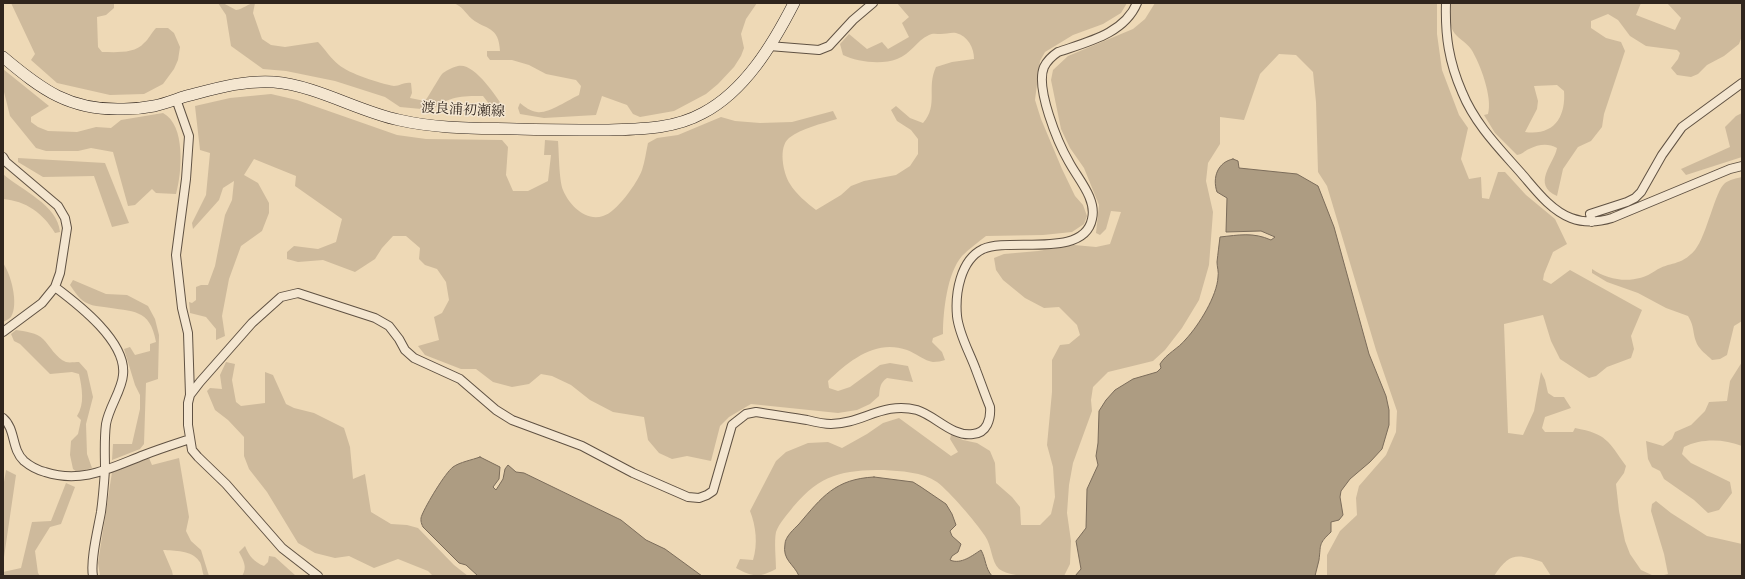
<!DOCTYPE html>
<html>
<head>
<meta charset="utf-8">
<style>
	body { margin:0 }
	#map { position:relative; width:1745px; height:579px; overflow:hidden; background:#eed9b6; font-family:"IM FELL DW Pica",serif }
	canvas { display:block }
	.frame { position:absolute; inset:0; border:4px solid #30251d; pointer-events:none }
</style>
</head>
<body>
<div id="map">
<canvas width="1745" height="579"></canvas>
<div class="frame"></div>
</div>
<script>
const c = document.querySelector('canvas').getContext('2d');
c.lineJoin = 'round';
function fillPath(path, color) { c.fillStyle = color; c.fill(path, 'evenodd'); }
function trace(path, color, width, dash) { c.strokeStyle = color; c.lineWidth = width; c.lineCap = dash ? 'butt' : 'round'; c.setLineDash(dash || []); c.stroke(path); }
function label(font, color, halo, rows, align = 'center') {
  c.font = font + ' "IM FELL DW Pica","Noto Serif JP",serif'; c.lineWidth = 3; c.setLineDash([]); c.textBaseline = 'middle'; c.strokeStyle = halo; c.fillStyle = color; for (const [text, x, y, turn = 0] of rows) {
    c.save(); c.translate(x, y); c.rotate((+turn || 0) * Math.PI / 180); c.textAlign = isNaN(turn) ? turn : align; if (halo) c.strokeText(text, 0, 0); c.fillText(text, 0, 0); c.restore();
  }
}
fillPath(new Path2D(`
	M11,3H114V8L106,15L97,17L98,47L102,52C115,52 135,54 144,43C149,39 151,33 156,28H168L174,33L180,47L178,60L174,69L163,84L144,94L110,95L57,83L31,60L35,54Z
	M218,3H223L236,10C244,9 248,3 255,3L253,13L262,39L271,45L285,47L318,42C325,49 331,59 339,65C348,73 381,84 394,86C400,86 404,82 411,83L412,93L410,98L425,101C429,96 441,74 443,73C447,70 454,67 458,66C474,62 496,96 504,108L503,114H497L483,96C460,96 450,96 432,110L400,107L385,97L335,81L286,71L263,69L231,46L226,15Z
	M453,3H757L746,19L741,34L744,48L741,56L734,67L718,84L706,94L674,111L640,117L633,114L627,105L602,96L596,115L544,118L520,114L518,108L520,103C525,107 530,111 537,112C548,114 568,100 579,95L581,86L576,80L546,74L529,65L512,60H490L487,56V51H500C499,26 486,30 472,19C464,12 464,7 453,3Z
	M897,3H1127L1121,13L1103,24L1073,35L1045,52L1040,61L1035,100L1041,119L1062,169L1075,196L1083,205L1087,216L1084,224L1072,232L1043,235L986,236C978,242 969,249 962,256C947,273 943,312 943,334L933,338L932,342L942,352L945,360C942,361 937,362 933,362C925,361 915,353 907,350C876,339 850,360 828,381L829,388L838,391L850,387L880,365L890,363L908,366L913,382L887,378C880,383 880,387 879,396L870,404L857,410L838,413L751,404L729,417L720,426L711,461L687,456L672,459L659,453L648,440L644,417L613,412L590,400L571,385L552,376L541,374L529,384L512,387L493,382L476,369H461L425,355L418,346L439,340L434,317L442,313L449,300L446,282L437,269L425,265L419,259L420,248L406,236H393L382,248L375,259L355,272L323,260L298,262L287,259V252L294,246L318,249L336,242L342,219L295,186L296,176L254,159L244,175L258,183L269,203V213L262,231L241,246L229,279L222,316L225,336L216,340V329L206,317L190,313L189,302L192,303L196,300V287L201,285H208L215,266L225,215L232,200L234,181L223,188L219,200L193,229L192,223L206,195L210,153L200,150L195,106L230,98L271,94L297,100L397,135L426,139L502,140L508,147L506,175L513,191H528L548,181L551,155H544L545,140L558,141C559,153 559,180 563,190C569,205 586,222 603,216C616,213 638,182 642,170C645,161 646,152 648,143L657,138L678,135L721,117L735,121L760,123L792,122L833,111L837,119C821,124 802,128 789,138C778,147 783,173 790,184C796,194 807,203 816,210L841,195L851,186L864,181L896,175L910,166L918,154V139L911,130L897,121L891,110L896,106L910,118L923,123C939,105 926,88 936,67L952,62L974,59C974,48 968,36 956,33C952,32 945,34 941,34C937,34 932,33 929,35C916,41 911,54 897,59C882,65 857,62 843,55L840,44L849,34L867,49L882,42L888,49L909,37L902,23L909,17Z
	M1155,3H1437V34L1442,70L1459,115L1468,128L1461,159L1469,179L1481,177L1482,198L1489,199L1498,172H1505L1526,195L1555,219L1567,244L1553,252L1544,274L1543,280L1551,284L1570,270L1642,310L1631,336L1634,349L1631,358L1607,367L1596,376L1589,378L1560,359L1551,341L1543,315L1504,324L1508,433L1523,435L1534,411L1541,372L1545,380L1548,393L1554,397H1564L1571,408L1545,417L1542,428L1545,432H1573L1575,428C1607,434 1608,441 1626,466L1624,473L1616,484L1619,511L1625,541L1630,554L1641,570L1654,576H1551L1542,562C1517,554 1510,552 1494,576H1327V555L1340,531L1357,515L1356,498L1359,486L1386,455L1396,432L1397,411L1376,350L1327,186L1318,172L1316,102L1313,72L1296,55L1279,54L1260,74L1244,120L1220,117V144L1208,163L1206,181L1213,212L1209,265L1199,300L1182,328L1165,350L1153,361L1108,372L1093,387L1091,400L1092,411L1073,463L1069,485L1067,513L1071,541L1070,564L1064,576C1046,576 1012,579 999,569C991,561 992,546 985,536C975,521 950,492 937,482C923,472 900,471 884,470C842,470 821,474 793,507C788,514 779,523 776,532C774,541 776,559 776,569C759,578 753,577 736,568L740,559L753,560C758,544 756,526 750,511L776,461L786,452L808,443L828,442L842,448L867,434L883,423L899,418L951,456L958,452L950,439L951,435L963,440L977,443L990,451L995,463L996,483L1012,497L1020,507L1021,525H1040L1051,514L1055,497L1053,467L1047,445L1052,392V360L1060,345L1069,344L1080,335L1077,325L1059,307L1044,308L1025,298L1003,280L996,270L994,258L1004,254L1038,251L1074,245L1096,247L1110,244L1121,212L1111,211L1106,229L1100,235L1096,233L1099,205L1084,168L1070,148L1061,129L1051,80L1053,70L1068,56L1133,29L1145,19Z
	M1451,3H1641L1636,15L1675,30L1681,18L1667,3H1742V36L1739,44L1724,56L1707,65L1698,74L1691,77L1677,75L1671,68L1678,59L1680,53L1677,50L1646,46L1630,36L1618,20L1608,14L1591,21V28L1606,38L1621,42L1625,51L1604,114L1602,127L1591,141L1578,147L1563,169L1557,196C1531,184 1554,164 1557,148C1548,143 1539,144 1529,149C1524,151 1523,154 1517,155L1495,133L1484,115L1488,114C1493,98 1480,63 1471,49C1466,42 1457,38 1453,31C1449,24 1450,10 1451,3ZM1557,85L1564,91C1566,117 1554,136 1525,132L1537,109L1538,101L1534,86Z
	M3,69L49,106L31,117V122L38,127L48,131L77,132L96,127L111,128L121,120L163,113C186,125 182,173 176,194L156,193L152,189L135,205L128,206L113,152L91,148L78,151H46L36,148L10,116L3,88Z
	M1742,113V157L1686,175L1681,169L1730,147L1725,127L1736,116Z
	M18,158L105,163L129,223L112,227L94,176L43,177L18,162Z
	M3,174C21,190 58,205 60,232L55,233C43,213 26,201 3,199Z
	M1742,177V321L1734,326L1727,355L1720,359L1712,360C1707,355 1700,350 1697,344C1692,333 1695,327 1688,316L1666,308L1638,293L1607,282L1592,273V269C1611,282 1636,284 1655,271C1670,261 1680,267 1695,250C1707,235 1715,191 1725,183C1729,180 1737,178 1742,177Z
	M3,263C11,274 19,304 11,317C9,319 5,321 3,322Z
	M73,280L106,294L127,295L148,306L155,319L159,335L158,379L146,383L144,444L140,449L112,460L113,444H132L140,409V395L135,385L124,349L130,347L135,355L150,351V344L156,342C150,308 133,312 104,307C99,306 93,306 89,304C80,301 75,292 70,285Z
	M16,330C24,331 38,333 43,339C50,346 56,358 66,362C69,363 75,362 79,362L87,371L93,397L86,424L87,454L92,468L77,472L73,469L70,455L71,441L78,434L81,420L77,416C85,404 82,388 79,374L72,372L50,374L20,344L14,341L11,334Z
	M226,362L235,364L232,380L236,402L241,406L265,403V372L273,375L286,404L294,408L314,413L344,428L350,447L353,479L365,474L371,512L391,524L407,525L418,528L454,565L468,576H433L428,571L398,559L374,568L349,556L335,558L315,553L298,543L267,492L249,469L244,456V437L228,420L215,410L207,391L210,388L222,389L220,375Z
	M1742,362V446C1724,439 1702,438 1684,447L1682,454L1691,463L1730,482L1732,493L1719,510L1708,513L1694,500L1664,479L1660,471L1652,467L1648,459L1646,441L1663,446L1672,439L1675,432L1691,425L1705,411L1709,402L1727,401L1730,381Z
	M149,458L152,465L179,458L189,517L186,531L191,541L201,550L209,576H204C202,572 202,564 199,561C192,550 174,551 163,550L172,571L173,576H100L98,563L112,472Z
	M6,470L16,475L3,564V488Z
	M66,483L75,487L61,524L50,527L35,551L38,573L40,576H3V572L21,568L32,522L51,521Z
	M1656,501L1671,513L1707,536L1742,544V576H1660L1668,574L1664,554L1651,511L1652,504Z
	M245,546C249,556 254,562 264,566L268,562L269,556L275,557L296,576H242C248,567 243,560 239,552Z`), '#ceba9c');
const water = new Path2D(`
	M1233,159L1238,161L1239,168L1297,174L1318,186L1334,227L1369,354L1386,396L1389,410V425L1382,449L1370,462L1350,479L1341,491L1340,497L1343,515L1339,520L1331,522V532C1318,544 1321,545 1319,560C1318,565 1316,571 1315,576H1075L1081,569L1076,541L1086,528L1087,489L1098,465L1096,456L1098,443L1099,411L1106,400L1115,390L1133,379L1157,372L1161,368L1160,364C1167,353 1178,349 1186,339C1199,325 1217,296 1218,277C1219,272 1217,267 1217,262C1218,253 1219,245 1220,237C1239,235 1253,232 1271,240L1275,237L1261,231L1226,232L1227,198L1217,192C1212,177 1218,162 1233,159Z
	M480,457L500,467L499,479L493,487L496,490L503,479L505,469L508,465L516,472L524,473L621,520L646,540L665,549L702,576H478L466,565L459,563L423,527C421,523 420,519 422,515C426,505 445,473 453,467C460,462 472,460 480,457Z
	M874,477L913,482L921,487L946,504L952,514L956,525L950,531L952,536L961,544L958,552L952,556L950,560C961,565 973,555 981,550C986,559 985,568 992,576H799C794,564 782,560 785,544C785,537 794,529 799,524C822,497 835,479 874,477Z`);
fillPath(water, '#ad9c82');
trace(water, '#7b6c5a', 1);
const street = new Path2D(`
	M1446,3C1445,36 1449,62 1462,92C1475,124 1499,148 1521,173C1535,189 1550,210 1571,218C1584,223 1599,222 1612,218L1730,169L1742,166
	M769,46L819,50L829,46L853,20L873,3
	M176,99L189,136L186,179L176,255L182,308L188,333L190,395
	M3,157L6,162L58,206L65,218L67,228L60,273L55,287L42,303L3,332
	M1592,222L1590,214L1627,202L1635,198L1641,192L1662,155L1682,127L1742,83
	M55,287C79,305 127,342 123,375C122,390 109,407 106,424C104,440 105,454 105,470C104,484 103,498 101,512C98,529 90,561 93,576
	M3,418C16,429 11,449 24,461C30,466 37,470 45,472C82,484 110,468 144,455C159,449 175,444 190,439
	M318,576L282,548L226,484L198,457L192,450L188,425V403L190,395L200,382L252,323L281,297L298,293L375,318L389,326L399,339L405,350L414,358L460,379L496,410L512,420L582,446L633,473L688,497L699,498L707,495L713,491L732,425L746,414L756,412C773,415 790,417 807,420C815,422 823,424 831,424C862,424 883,401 917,410C936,416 952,437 973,434C987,433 991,419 990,407C985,395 981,383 976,370C970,353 959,335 957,316C955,294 960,260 983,249C1010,237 1084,259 1092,219C1097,199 1078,179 1069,162C1058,143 1035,88 1044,67C1047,61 1052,56 1058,52C1087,42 1124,34 1137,3`);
const secondary = new Path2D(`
	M3,57C42,90 70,111 124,109C134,109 144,108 154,106C164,104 174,100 183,97C214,89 242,80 274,82C318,86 357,111 399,120C438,129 477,128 517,129C548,130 578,130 609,130C642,129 674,129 703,113C745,91 773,44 794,3`);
trace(street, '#605243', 10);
trace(secondary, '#30251d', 12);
trace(street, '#f4e6d0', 8);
trace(secondary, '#f4e6d0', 11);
label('14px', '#30251d', '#f4e6d0', [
	["渡良浦初瀬線",463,111,3]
]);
</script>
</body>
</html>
